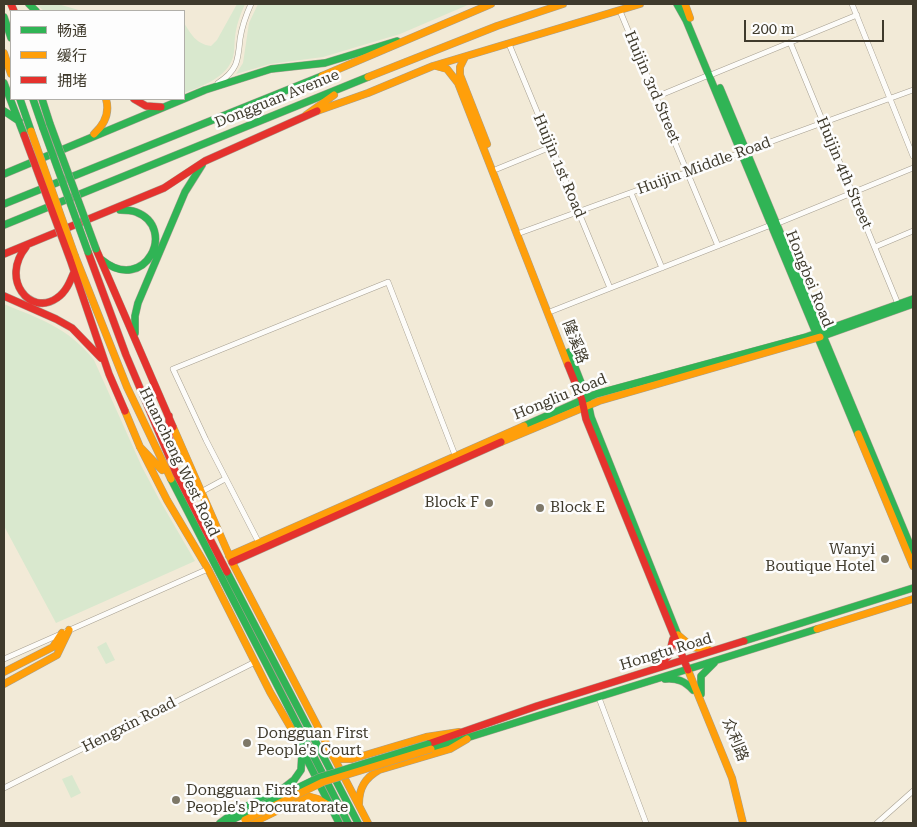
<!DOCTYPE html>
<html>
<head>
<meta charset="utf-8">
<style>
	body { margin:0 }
	#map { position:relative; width:917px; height:827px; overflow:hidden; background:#f2ead7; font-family:"Roboto Serif","Noto Sans SC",serif }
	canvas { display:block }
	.frame { position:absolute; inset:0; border:5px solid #3f3a2c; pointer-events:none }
	.legend { position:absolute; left:10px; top:10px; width:175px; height:90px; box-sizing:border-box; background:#fdfdfd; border:1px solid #b1afa9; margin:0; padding:6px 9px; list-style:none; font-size:15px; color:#3f3a2c }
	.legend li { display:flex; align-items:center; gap:10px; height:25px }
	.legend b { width:25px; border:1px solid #b1afa9 }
	.scale { position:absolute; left:744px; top:20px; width:140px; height:22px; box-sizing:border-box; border:2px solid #3f3a2c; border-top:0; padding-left:6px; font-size:15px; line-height:18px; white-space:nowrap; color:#3f3a2c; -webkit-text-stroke:4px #fdfdfd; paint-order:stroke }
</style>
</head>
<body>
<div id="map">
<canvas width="917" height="827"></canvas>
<div class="frame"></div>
<ul class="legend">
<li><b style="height:6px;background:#30b455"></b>畅通</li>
<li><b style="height:6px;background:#ff9f0a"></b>缓行</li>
<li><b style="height:6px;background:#e5322d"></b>拥堵</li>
</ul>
<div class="scale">200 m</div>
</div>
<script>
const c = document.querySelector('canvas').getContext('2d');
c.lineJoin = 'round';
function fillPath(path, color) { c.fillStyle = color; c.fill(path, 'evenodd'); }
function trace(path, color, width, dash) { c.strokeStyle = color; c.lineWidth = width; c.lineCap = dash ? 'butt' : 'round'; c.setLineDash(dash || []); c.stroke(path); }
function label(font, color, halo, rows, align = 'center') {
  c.font = font + ' "Roboto Serif","Noto Sans SC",serif'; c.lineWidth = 5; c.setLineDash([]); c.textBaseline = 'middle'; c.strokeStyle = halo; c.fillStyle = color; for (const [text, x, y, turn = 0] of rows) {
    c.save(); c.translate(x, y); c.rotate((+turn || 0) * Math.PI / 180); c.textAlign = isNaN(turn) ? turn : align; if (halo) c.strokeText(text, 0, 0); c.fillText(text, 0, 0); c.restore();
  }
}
fillPath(new Path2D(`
	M36,4H58L82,11H44Z
	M237,4H245C240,15 236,26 235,38C234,44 235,51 233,57C227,78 202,86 184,93V23C191,34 196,44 211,46L217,40Z
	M258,4H470L400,34L323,57L270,64L236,74L243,63L249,23Z
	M4,304C42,320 67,327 94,360L142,467L159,499L195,561L56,623L4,526Z
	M106,642L115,660L106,664L97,647Z
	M72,775L81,793L71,798L62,779Z`), '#d9e8ce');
const street = new Path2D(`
	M852,4L913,156
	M620,11L718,246
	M790,42L898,304
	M509,44L610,288
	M713,74L857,15
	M218,83C238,70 238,60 240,39C242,26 246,15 251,4
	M656,97L709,75
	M497,169L551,147
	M631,193L662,268
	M776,224L913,168
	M517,234L913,90
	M875,247L913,231
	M552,311L771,225
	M201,492L225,479
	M259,543L206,440L173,369L388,282L455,455
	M4,659L208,569
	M599,698L646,823
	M4,788L255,662
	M877,823L913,791`);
const fast = new Path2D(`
	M29,4L36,11
	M677,4L686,20L858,434
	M4,17L11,38
	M4,83L24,135
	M720,88L913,552
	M20,99L31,131
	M33,99L43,128
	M42,99L50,124
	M4,111L19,121
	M4,174L205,90L271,69L325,63L397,41
	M4,204L322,76
	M4,225L368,77
	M102,260C145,295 178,228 136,212C131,210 125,210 120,210
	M135,333V316L138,303L185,192L202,165
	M820,337L913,304
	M569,352L587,398L591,417L679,638
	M524,426L596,394L806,337L913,299
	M171,479L348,823
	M227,572L358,823
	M744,641L913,588
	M665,679C677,678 685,681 693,690
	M701,694V676L714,663
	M291,728L339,823
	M431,749L817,629
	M220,823L235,812L285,787L294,780L301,770L302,752
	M225,823L242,815`);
const slow = new Path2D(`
	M685,4L690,18
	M4,53L11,74
	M465,57L460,67V75L487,144
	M436,66L447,69L458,83L568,365
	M322,76L491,4
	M368,77L497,26L563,4
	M317,111L368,93L433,66L640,4
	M306,115L334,95
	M94,134C105,124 110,113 106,99
	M75,256L127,387L171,479
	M125,411L140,447L167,500L208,569L270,692L291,728
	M173,427L232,562L368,823
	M858,434L913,566
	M501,442L599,401L820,337
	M140,447L162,470
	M229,556L524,426
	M817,629L913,599
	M678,635L692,647L709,650
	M688,670L732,778L743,823
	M4,672L53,647L62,633
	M4,684L57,655L69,630
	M333,756L342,759H352L426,737L459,732
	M359,804C359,788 365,778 379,770L450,749L467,739
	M252,823L307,796L318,799L328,805`);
const jam = new Path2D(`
	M11,4L14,11
	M134,99L146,106L161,107
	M26,247C0,279 30,317 57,298C66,292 70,282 74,272
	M96,249L173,427
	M88,252L126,355L176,473L227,572
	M4,254L164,188L205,161L317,111
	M70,259L109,374L125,411
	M4,296L56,319L72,328L101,358
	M568,365L582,400L586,419L688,670
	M169,416L170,454
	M232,562L501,442
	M658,667L669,655L673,639
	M428,744L537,706L744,641`);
trace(street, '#a69f91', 6);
trace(fast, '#a69f91', 8);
trace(slow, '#a69f91', 8);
trace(jam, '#a69f91', 8);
trace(street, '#fdfcf9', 5);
trace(fast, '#30b455', 7);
trace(slow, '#ff9f0a', 7);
trace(jam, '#e5322d', 7);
const fastBridge = new Path2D(`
	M50,124L96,249
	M43,128L88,252
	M242,815L320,777L428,744`);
const slowBridge = new Path2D(`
	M31,131L75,256
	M245,820L323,782L431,749`);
const jamBridge = new Path2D(`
	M24,135L70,259`);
trace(fastBridge, '#a69f91', 8, []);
trace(slowBridge, '#a69f91', 8, []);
trace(jamBridge, '#a69f91', 8, []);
trace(fastBridge, '#30b455', 7);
trace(slowBridge, '#ff9f0a', 7);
trace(jamBridge, '#e5322d', 7);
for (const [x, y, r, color] of [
	[489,503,5,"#7e7868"],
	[540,508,5,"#7e7868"],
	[885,559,5,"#7e7868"],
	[247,743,5,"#7e7868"],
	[176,800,5,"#7e7868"]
]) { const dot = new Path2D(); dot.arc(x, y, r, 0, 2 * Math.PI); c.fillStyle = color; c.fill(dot); trace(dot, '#fdfdfd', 2); }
label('15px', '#3f3a2c', '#fdfdfd', [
	["Huijin 3rd Street",652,87,67],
	["Dongguan Avenue",277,99,-22],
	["Huijin 1st Road",559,166,67],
	["Huijin Middle Road",704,166,-20],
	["Huijin 4th Street",844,173,67],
	["Hongbei Road",809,279,68],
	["隆溪路",575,342,69],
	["Hongliu Road",560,397,-22],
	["Huancheng West Road",179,462,64],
	["Hongtu Road",666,652,-17],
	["Hengxin Road",129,725,-27],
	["众利路",735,740,68]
]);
label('15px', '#3f3a2c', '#fdfdfd', [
	["Block F",479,503,"right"],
	["Block E",550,508],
	["Wanyi",875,550,"right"],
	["Boutique Hotel",875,567,"right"],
	["Dongguan First",257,734],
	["People's Court",257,751],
	["Dongguan First",186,791],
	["People's Procuratorate",186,808]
], 'left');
</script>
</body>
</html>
